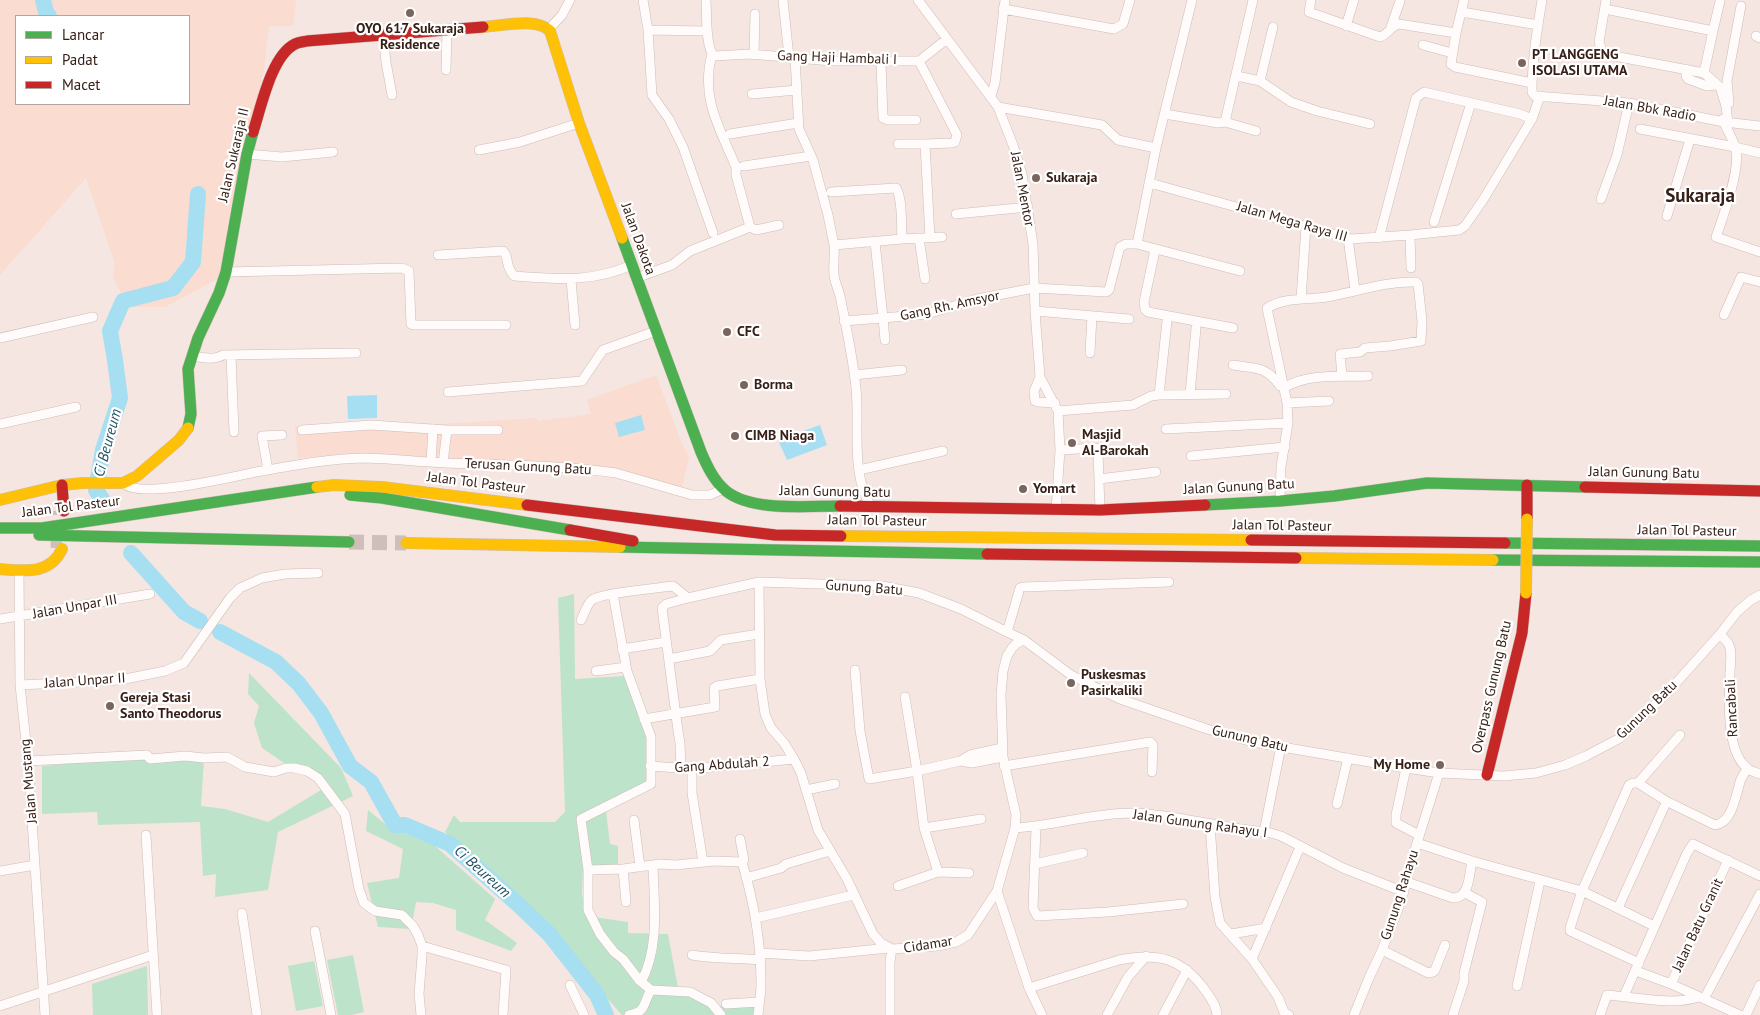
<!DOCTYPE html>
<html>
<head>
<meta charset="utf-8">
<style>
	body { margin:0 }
	#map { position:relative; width:1760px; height:1015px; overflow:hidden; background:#f5e6e1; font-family:"PT Sans",sans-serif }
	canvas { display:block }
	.legend { position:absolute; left:15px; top:15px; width:175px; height:90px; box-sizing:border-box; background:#fff; border:1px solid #afa6a2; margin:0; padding:6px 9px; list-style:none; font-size:15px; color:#372017 }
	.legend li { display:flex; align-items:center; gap:10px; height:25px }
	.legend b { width:25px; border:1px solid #afa6a2 }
</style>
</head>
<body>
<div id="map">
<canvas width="1760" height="1015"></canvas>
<ul class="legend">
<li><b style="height:6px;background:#4caf50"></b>Lancar</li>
<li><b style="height:6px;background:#ffc107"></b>Padat</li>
<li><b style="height:6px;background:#c62828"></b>Macet</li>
</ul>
</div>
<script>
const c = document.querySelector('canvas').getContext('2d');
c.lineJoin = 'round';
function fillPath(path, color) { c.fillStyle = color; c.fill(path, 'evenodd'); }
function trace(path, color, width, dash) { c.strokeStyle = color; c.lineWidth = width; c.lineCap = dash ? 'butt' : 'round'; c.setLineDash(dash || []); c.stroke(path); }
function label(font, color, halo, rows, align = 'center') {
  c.font = font + ' "PT Sans",sans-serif'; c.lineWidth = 4.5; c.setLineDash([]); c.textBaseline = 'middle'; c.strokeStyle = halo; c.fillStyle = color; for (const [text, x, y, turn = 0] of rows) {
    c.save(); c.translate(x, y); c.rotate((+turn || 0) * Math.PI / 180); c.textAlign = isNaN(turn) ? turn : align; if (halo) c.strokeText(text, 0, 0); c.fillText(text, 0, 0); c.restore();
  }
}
fillPath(new Path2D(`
	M0,0H296L293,26H269L264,70L228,221L221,277L165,307H129L113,278L115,264L86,178L0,275ZM16,16H189V104H16Z
	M656,375L682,444L689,457L682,488L613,468L356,453L298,458L295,426L376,422L441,424L536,418L538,421L591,414L587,400Z`), '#fadcd1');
fillPath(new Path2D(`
	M574,594L575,679L624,676L647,739L649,783L605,803L610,844L618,846V864L592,866L583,869L582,894L586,916L628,922V933L668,934L679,993L691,994L712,1006L755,1005L754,1015H622L539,921L445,832L454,815L460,822H555L565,812L558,598Z
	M249,673L341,768L353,796L278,832L268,890L215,897L216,874L203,876L200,822L98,825L97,812L42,814V766L182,754L204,759L201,806L225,809L268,822L321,790L310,772L287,765L262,748L254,723L259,706L248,694Z
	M368,810L390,828L434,845L495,899L485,920L517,943L511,951L456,930V910L433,903L416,902L411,929L378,927L367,883L399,878L403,849L366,831Z
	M353,955L364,1012L351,1015H338L327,960Z
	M314,961L323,1006L296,1011L288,966Z
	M147,966L148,1015H93L92,984Z`), '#bde3ca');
fillPath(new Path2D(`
	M377,395V418L348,419L347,396Z
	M641,415L645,430L619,437L615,423Z
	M820,425L827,445L787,460L778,440Z`), '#a6def2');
trace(new Path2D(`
	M43,0L46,12L49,16
	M102,499L96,490L103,450L120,398L115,360L110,331L123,301L173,288L193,262L198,194
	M131,553L184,612L200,621
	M220,632L276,662L299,684L321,713L350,766L371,782L395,825H405L450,844L521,907L550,935L597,995L606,1015`), '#a6def2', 16);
trace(new Path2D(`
	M56,548L58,511`), '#cfbeb9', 11, [11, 5.5]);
trace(new Path2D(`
	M349,542L406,543`), '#cfbeb9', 15, [15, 8]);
const street = new Path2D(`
	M643,0L648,30L652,95L669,119L683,147L713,233
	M706,0C707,13 705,47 714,56L750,54L831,61H919L947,39
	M783,0L789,57
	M918,0L998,107L1013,145L1022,174L1033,244L1035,311L1040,377L1058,411L1060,450L1056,510
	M1192,0L1156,148L1137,244L1240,271
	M1311,0L1309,12L1380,37C1387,35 1391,26 1399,24L1456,33
	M1464,0L1456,33L1451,64L1455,67L1532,83
	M1542,0C1537,30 1532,61 1532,92L1535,96L1629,103L1724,122L1760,126
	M1606,0L1599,42L1602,51L1614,56L1704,73L1720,87L1726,106L1728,123
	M1003,9L1114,29L1123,24L1130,0
	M1605,9L1713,31L1720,1
	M1462,12L1538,25
	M1346,26L1354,0
	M1273,27L1260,81L1291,102L1317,111L1370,124
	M1391,27L1400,1
	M549,29L562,15L570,0
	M648,30L707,31
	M383,34L386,62L392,95
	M1756,36L1760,38
	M1423,45L1452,53
	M712,54C700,98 720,129 736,167
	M754,55L755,14
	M795,58L799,129L813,160L828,215L834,245
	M881,61L883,118L888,120H916
	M919,61L957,135L955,142L952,143L925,144
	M1686,69V76L1688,79L1707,86L1716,85
	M446,70L447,29
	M1704,73L1713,31
	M1237,76L1260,81
	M752,94L797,90
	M991,96L995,83L1005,0
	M1729,103L1727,81L1741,6
	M998,107L1102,125L1118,140L1156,148
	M1165,114L1218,123L1225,122L1253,0
	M1723,119C1726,130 1734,139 1736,151C1740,171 1723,217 1716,237L1760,252
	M1225,122L1256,131
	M1640,129L1735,147L1760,153
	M730,134L798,123
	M898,144H925L930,238
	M479,150L520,142L579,123
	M247,154L282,157L333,152
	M744,166L811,156
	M738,167L736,170V175L750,227
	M1150,183L1351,239L1410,235L1459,230L1465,226L1483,200L1532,119L1540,96
	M831,192L896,188C903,199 901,226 902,239
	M1601,199L1617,155L1629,103
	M956,214L1028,207
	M1667,216L1690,139
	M1434,222L1471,103
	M1410,235L1411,268
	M919,238L925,279
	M1348,238L1355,290
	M1379,238L1416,98L1424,92L1520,114L1532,119
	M875,242L883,318L927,314L977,299L1034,288L1106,292L1109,290L1120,247L1126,244H1137
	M1155,250L1144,302L1145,309L1148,312L1233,328
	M438,255L503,251C510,258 504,265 514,276C558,279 590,283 632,265
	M226,272L402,268L409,271L411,324L413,325H506
	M636,278L672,265L690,251L750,227L756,230L779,225
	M571,280L575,325
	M1301,299L1306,226
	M1035,311L1129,319
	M1724,315L1741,277L1760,282
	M844,321L883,318L885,340
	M0,338L93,317
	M1090,353L1092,316
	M191,356C202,357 213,361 223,355L356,353
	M231,356L234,432
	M1233,365C1255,369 1267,366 1280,386L1284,387
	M854,375L902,370
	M1040,377L1034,391L1035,401L1038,402L1055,403
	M1285,387C1310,373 1340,377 1368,376
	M448,392L582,381L603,350L656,331
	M1190,394L1196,328
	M1159,395L1167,321
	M1287,403L1329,401
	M1058,411L1133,405L1151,396L1159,395L1226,394
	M0,424L76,407
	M1166,429L1288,423
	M302,430L371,425L447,430H498
	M1060,450L1096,448L1098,451L1100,510
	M1191,456L1285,447
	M431,462L433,429
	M443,463L447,430
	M268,470L262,436L282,435
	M859,470L943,451
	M1099,479L1156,472
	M123,483C139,500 232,477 256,472C291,466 326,459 362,458C389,458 417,462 445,463C502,465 559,465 616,473L692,495H710L723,489
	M1280,501L1281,467L1288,423L1287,403L1267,308C1285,297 1307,300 1327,297C1356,292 1386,281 1416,282L1418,284L1422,321L1421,341L1390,346L1365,348L1360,352L1340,354L1342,375
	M871,507C850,472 860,427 856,388C853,359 847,330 841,301C840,292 835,284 834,275C833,265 835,255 834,245L902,239L942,237
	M19,570L20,685L28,761L45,1015
	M759,582L760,679L765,714L771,728L784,743L794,759L801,773L818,830L847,879L873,934L881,943L892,949L938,946L956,942L968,935L997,891
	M613,594L627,671L651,737V784L581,819L588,870V910L600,934L614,952L623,959L639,980L651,990L690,992L711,1003L721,1015
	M0,619L150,594
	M581,620C584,614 587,604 592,600C601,593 659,588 673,586L688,598
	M1007,632L1020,588L1023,587L1169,582
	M1720,634C1722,637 1726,640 1728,643C1733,651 1730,664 1730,673C1729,698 1726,750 1746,767C1749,771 1755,772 1760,774
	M1024,640L1017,643L1012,648L1007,656L1003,671L1001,695L1003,757L1016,815L1015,828L997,891L1029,988L1042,1015
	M622,649L666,642
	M669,659L710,651L721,640L759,634
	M855,670L860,731L869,779L917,771L960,761L970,755L1002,748
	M596,671L626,667
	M20,685L120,680L165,671L184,663L230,598L240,588L262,578L285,574L318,573
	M905,697L917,771L924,828L938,872L969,873
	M644,719L715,707L714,688L717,686L760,679
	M28,761L147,755L150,759L185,756L204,758L227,757L245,767L274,772L286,768H294L307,771L318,778L345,814L359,889L364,903L375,911L402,915L413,926L418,935L422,946V956L419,994L421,1015
	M960,761L972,763L1003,757
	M650,766L692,769L794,759
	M1004,766L1150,742L1153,745L1152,772
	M681,768L680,743L678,731L662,608L666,604L688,598L759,582L882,586L919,593L961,609L1007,632L1024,640L1071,675L1093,686L1120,699L1207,729L1253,742L1387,765L1439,773L1504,776L1536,773L1565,765L1586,756L1620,738L1667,693L1720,634L1737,612L1751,600L1760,595
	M1406,768L1396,815V823L1419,835
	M692,769V793L703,862
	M1638,783L1666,801L1715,825C1733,823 1736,793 1741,779C1743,776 1745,772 1747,769
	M806,790L835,784
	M1337,804L1348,758
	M634,820L640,867
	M1210,824L1215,897L1220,923L1252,959L1278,997L1284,1012L1289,1015
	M1036,827L1033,908L1037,916L1108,912L1183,904
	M924,828L981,819
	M1015,828C1054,826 1092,813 1132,813C1177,814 1222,829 1267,832L1281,836L1343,868L1404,892
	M1264,832L1281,746
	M146,835L157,1015
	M740,839L744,860L742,862C754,902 761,942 761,984C761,994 759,1005 758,1015
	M1417,843L1472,861L1582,891L1654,926
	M1035,864L1083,853
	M623,869L626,902
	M588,870L623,869L660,864L676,865L714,861L742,862
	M0,871L35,865
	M746,878L781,868L786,864L830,851
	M1407,882L1453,898C1470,898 1469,874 1472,861
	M898,886L938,872
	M1618,908L1664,807
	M242,913L257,1015
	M756,918L853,895
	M315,931L331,1015
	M1231,934L1266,928
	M422,946L506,970L503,1015
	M1382,950L1428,973L1433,972L1435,970L1445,945
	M760,953L809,956L889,948
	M692,955C715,959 738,958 761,960
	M1252,959L1300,847
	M1639,963L1570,931V928L1582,891L1629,785L1633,783H1638L1680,735
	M1636,971L1671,984L1740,1015
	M641,982C660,947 654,904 653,865
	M1671,984L1728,860
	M570,985L584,1015
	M1517,986L1540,881
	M1029,988L1119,960C1157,952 1182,958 1205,990C1210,997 1217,1006 1217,1015
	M1624,996L1687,853L1693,844L1760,876
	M1704,999L1760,894
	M726,1004L759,1002
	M0,1006L153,955
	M629,1015C648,1011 642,1004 651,990
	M890,1015V962L892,949
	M1107,1015L1128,977L1146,956
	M1163,1015L1187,970
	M1354,1015L1369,978L1382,950L1400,904L1417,843L1439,773
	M1453,1015L1464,981V973L1482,902L1465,893
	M1600,1015L1607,995C1635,997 1672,1006 1699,997
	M1746,1015L1760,985`);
const fast = new Path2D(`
	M622,238L701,452C707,466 714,481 726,491C752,512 808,506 840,506
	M188,428L191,414L188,369L198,338L219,293L226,272L247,154L253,132
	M350,495L382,498L570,530
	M1205,505L1280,501L1334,496L1427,483L1585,487
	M0,528H42L317,487
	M39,535L349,542
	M1505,543L1760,546
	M620,547L987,554
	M1493,560L1760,562`);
const slow = new Path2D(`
	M483,27C502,26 536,17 550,31L579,123L622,238
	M317,487L334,485L382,487L527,505
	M0,500L62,485L83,483H123L137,476L179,440L188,428
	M841,536L1251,540
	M406,543L620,547
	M1296,558L1493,560
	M0,569C25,571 50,575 62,549`);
const jam = new Path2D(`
	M253,132C261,108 271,56 295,44C299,42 303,42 307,41L483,27
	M62,485L64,511
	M1527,485V519
	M1585,487L1760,491
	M527,505L775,535L841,536
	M840,506L1100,510L1205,505
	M570,530L633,541
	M1251,540L1505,543
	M987,554L1296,558
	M1487,775L1522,633L1526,593`);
trace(street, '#cebcb6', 10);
trace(fast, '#cebcb6', 12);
trace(slow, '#cebcb6', 12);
trace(jam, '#cebcb6', 12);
trace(street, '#fefbfa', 9);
trace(fast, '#4caf50', 11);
trace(slow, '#ffc107', 11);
trace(jam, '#c62828', 11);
const slowBridge = new Path2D(`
	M1526,593L1527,519`);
trace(slowBridge, '#cebcb6', 12, []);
trace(slowBridge, '#ffc107', 11);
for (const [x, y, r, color] of [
	[410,13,5,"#7a655e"],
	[1522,63,5,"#7a655e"],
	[1036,178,5,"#7a655e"],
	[727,332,5,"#7a655e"],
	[744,385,5,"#7a655e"],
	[735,436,5,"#7a655e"],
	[1072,443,5,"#7a655e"],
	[1023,489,5,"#7a655e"],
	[1071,683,5,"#7a655e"],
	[110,706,5,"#7a655e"],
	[1440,765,5,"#7a655e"]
]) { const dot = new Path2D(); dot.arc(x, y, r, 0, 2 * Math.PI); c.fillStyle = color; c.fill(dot); trace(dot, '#fff', 2); }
label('bold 14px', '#372017', '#fff', [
	["OYO 617 Sukaraja",410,29,"center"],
	["Residence",410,45,"center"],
	["PT LANGGENG",1532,55],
	["ISOLASI UTAMA",1532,71],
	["Sukaraja",1046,178],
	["CFC",737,332],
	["Borma",754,385],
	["Masjid",1082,435],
	["Al-Barokah",1082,451],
	["CIMB Niaga",745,436],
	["Yomart",1033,489],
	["Puskesmas",1081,675],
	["Pasirkaliki",1081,691],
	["Gereja Stasi",120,698],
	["Santo Theodorus",120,714],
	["My Home",1430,765,"right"]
], 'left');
label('14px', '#372017', '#fff', [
	["Gang Haji Hambali I",837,58,2],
	["Jalan Bbk Radio",1650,109,10],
	["Jalan Sukaraja II",234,155,-77],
	["Jalan Mentor",1022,189,79],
	["Jalan Mega Raya III",1292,222,16],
	["Jalan Dakota",638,239,70],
	["Gang Rh. Amsyor",950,306,-12],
	["Terusan Gunung Batu",528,467,3],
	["Jalan Gunung Batu",1644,473,1],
	["Jalan Tol Pasteur",476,483,7],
	["Jalan Gunung Batu",1239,487,-3],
	["Jalan Gunung Batu",835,492,1],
	["Jalan Tol Pasteur",71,507,-7],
	["Jalan Tol Pasteur",877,521,1],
	["Jalan Tol Pasteur",1282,526,1],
	["Jalan Tol Pasteur",1687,531,1],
	["Gunung Batu",864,588,4],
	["Jalan Unpar III",75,607,-10],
	["Jalan Unpar II",85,681,-4],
	["Overpass Gunung Batu",1492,687,-77],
	["Rancabali",1732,708,-93],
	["Gunung Batu",1647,710,-44],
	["Gunung Batu",1250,739,13],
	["Gang Abdulah 2",722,765,-4],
	["Jalan Mustang",29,781,-95],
	["Jalan Gunung Rahayu I",1200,824,8],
	["Gunung Rahayu",1400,895,-72],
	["Jalan Batu Granit",1698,925,-65],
	["Cidamar",928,945,-9]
]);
label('italic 15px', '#215262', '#fff', [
	["Ci Beureum",108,443,-75],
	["Ci Beureum",482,872,42]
]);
label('bold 19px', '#372017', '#fff', [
	["Sukaraja",1700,197]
]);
</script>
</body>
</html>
